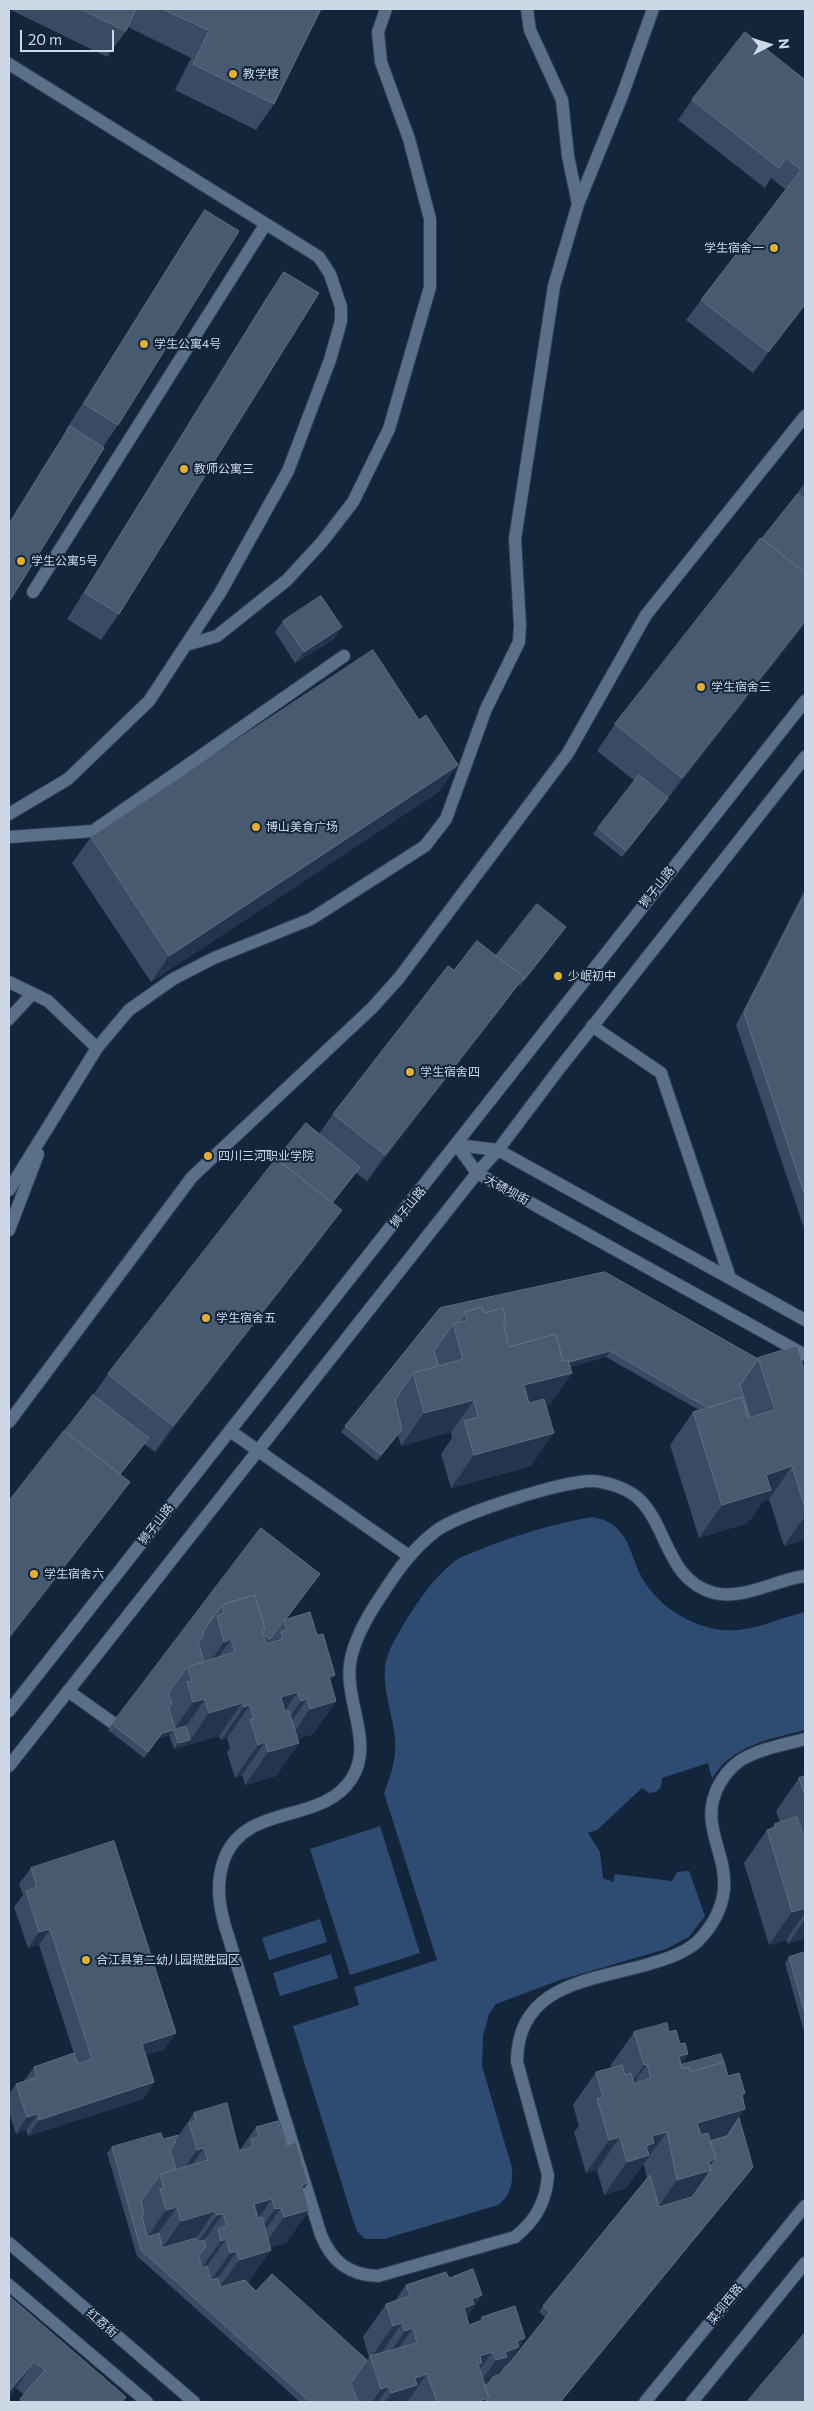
<!DOCTYPE html>
<html>
<head>
<meta charset="utf-8">
<style>
	body { margin:0 }
	#map { position:relative; width:814px; height:2411px; overflow:hidden; background:#13253b; font-family:Commissioner,sans-serif }
	canvas { display:block }
	.frame { position:absolute; inset:0; border:10px solid #cdd8e7; pointer-events:none }
	.north { position:absolute; left:744px; top:20px; width:50px; height:50px; -webkit-text-stroke:4px #13253b; paint-order:stroke; rotate:85deg; font-size:14px; font-weight:700; line-height:20px; text-align:center; color:#cdd8e7 }
	.north::after { content:''; display:block; margin:auto; width:18px; height:22px; background:#cdd8e7; clip-path:polygon(50% 0,100% 100%,50% 72%,0 100%) }
	.scale { position:absolute; left:20px; top:30px; width:94px; height:22px; box-sizing:border-box; border:2px solid #cdd8e7; border-top:0; padding-left:6px; font-size:15px; line-height:18px; white-space:nowrap; color:#cdd8e7; -webkit-text-stroke:4px #13253b; paint-order:stroke }
</style>
</head>
<body>
<div id="map">
<canvas width="814" height="2411"></canvas>
<div class="frame"></div>
<div class="north">N</div>
<div class="scale">20 m</div>
</div>
<script>
const c = document.querySelector('canvas').getContext('2d');
c.lineJoin = 'round';
function fillPath(path, color) { c.fillStyle = color; c.fill(path, 'evenodd'); }
function trace(path, color, width, dash) { c.strokeStyle = color; c.lineWidth = width; c.lineCap = dash ? 'butt' : 'round'; c.setLineDash(dash || []); c.stroke(path); }
function label(font, color, halo, rows, align = 'center') {
  c.font = font + ' Commissioner,"Noto Sans SC",sans-serif'; c.lineWidth = 4; c.setLineDash([]); c.textBaseline = 'middle'; c.strokeStyle = halo; c.fillStyle = color; for (const [text, x, y, turn = 0] of rows) {
    c.save(); c.translate(x, y); c.rotate((+turn || 0) * Math.PI / 180); c.textAlign = isNaN(turn) ? turn : align; if (halo) c.strokeText(text, 0, 0); c.fillText(text, 0, 0); c.restore();
  }
}
fillPath(new Path2D(`
	M592,1517C633,1524 627,1556 646,1584C664,1612 705,1634 738,1630C761,1628 783,1617 805,1612V1730C771,1739 731,1745 712,1779L708,1763L662,1778L661,1787L656,1792L649,1793L642,1788L597,1830L588,1833L600,1852L603,1878L613,1882L615,1874L672,1881L677,1872L689,1871L705,1916L689,1937L666,1949L560,1980L496,2004L489,2014L483,2036L482,2066L512,2168C513,2183 511,2196 498,2205L384,2239H365L357,2231L354,2223L293,2026L359,2005L354,1987L437,1960L384,1793C392,1773 398,1753 394,1731C391,1710 383,1689 385,1667C387,1651 397,1636 405,1622C419,1600 434,1577 455,1561C462,1556 472,1553 479,1550C516,1535 553,1524 592,1517Z
	M380,1826L420,1953L350,1975L310,1849Z
	M320,1919L327,1942L269,1960L262,1938Z
	M331,1954L338,1978L280,1996L273,1973Z`), '#2e4c72');
const lane = new Path2D(`
	M527,9L530,30L562,100L568,156L578,204
	M9,64L319,257L330,274L341,307V321L330,360L288,471L220,593L149,701L68,779L9,814
	M33,592L265,225
	M186,645L217,636L287,580L322,542L353,502L389,429L430,287V219L409,139L381,62L378,32L386,9
	M9,837L93,831L344,656
	M9,982L48,1001L97,1048L9,1190
	M9,1019L32,994
	M592,1026L661,1073L730,1278
	M97,1048L129,1010L173,979L214,958L311,919L425,846L446,819L486,709L519,642L520,625L515,539L554,286L578,204L622,96L653,9
	M9,1230L38,1154
	M9,1422L192,1177L372,1008L399,978L568,753L646,615L805,416
	M230,1431L409,1556
	M805,1576C775,1580 744,1600 714,1593C667,1580 669,1530 640,1500C629,1489 608,1482 593,1481C565,1480 458,1514 436,1531C412,1549 395,1574 379,1599C367,1617 356,1636 351,1658C342,1698 375,1742 352,1778C323,1825 248,1802 225,1857C216,1880 218,1902 225,1926L321,2235C332,2262 349,2275 378,2276L515,2237C536,2220 546,2202 548,2175L517,2062C517,1984 590,1981 649,1964C666,1959 683,1954 697,1942C711,1928 722,1910 724,1889C727,1850 697,1823 720,1783C727,1771 738,1760 751,1755C767,1747 787,1744 805,1739
	M68,1691L113,1723`);
const secondary = new Path2D(`
	M457,1145L477,1173L805,1355
	M457,1145L498,1150L805,1320
	M9,1711L805,701
	M9,1766L477,1173L498,1150L559,1069L805,757
	M9,2243L194,2402
	M9,2285L147,2402
	M645,2402L805,2206
	M692,2402L805,2263`);
trace(lane, '#323e51', 14);
trace(secondary, '#323e51', 14);
trace(lane, '#5a6f89', 12);
trace(secondary, '#5a6f89', 12);
fillPath(new Path2D(`
	M9,9H321L274,104L256,130L175,90L191,58L128,27L126,31L107,57Z
	M805,80V306L753,373L686,320L701,300L786,190L771,178L765,188L678,120L692,100Z
	M205,210L118,425L103,447L9,602V522L52,453L67,431L66,430L187,236Z
	M284,272L119,614L101,640L67,619L266,298Z
	M805,483V624L622,857L593,834L635,781L597,751L615,724L762,539Z
	M283,621L334,639L295,663L275,632Z
	M419,720L440,791L151,982L72,863L91,837Z
	M805,889V1231L736,1025Z
	M566,927L520,986L518,985L505,1003L367,1181L356,1173L332,1203L323,1236L155,1452L144,1444L120,1475L111,1508L65,1431L93,1395L108,1374L277,1159L319,1134L333,1114L454,970L496,956Z
	M440,1308L758,1359V1358L805,1373V1539L784,1546L769,1499L763,1501L748,1523L699,1538L670,1445L693,1412L699,1410L606,1357L570,1367L572,1373L549,1405L546,1406L531,1466L451,1488L441,1454L452,1438L451,1432L401,1446L398,1435L377,1461L341,1432Z
	M261,1528L285,1620L330,1681L336,1701L313,1734L297,1739L299,1743L276,1776L245,1785L242,1775L235,1778L227,1752L230,1748L227,1738L221,1740L219,1736L174,1749L169,1735L158,1739L144,1758L108,1730Z
	M805,1776V1934L802,1939L788,1944L786,1940L769,1945L744,1863L767,1830L771,1829L775,1824L780,1822L776,1811L799,1778Z
	M31,1868L164,2050L146,2055L154,2082L143,2099L28,2136L26,2130L16,2134L9,2112V2094L16,2084L23,2082L34,2067L74,2054L39,1945L28,1948L14,1907L23,1895L19,1884Z
	M805,1952V2035L785,1963L789,1957Z
	M634,2032H669L688,2054L681,2064V2065L728,2076L745,2093L742,2097L739,2118L749,2173L561,2402H300L137,2256L107,2153L112,2147L163,2139L179,2135L194,2113L239,2151L256,2127L286,2146L303,2190L309,2210L286,2243L271,2247L248,2283L256,2291L367,2360L369,2357L363,2337L386,2304L395,2301L406,2285L449,2278L482,2295L467,2317L469,2325L478,2322L482,2317L525,2338L506,2366H507L546,2318L539,2312L543,2306L647,2178L644,2165H642L626,2188L604,2195L597,2170L586,2173L574,2132L579,2126L573,2105L596,2072L612,2068L611,2065Z
	M9,2296L123,2402H18L24,2395L16,2388L9,2397Z`), '#384b62');
fillPath(new Path2D(`
	M805,304V306L753,373L768,352Z
	M805,621V624L622,857L668,798L682,778Z
	M342,627L334,639L295,663L304,652Z
	M458,765L440,791L151,982L169,956Z
	M524,977L505,1003L367,1181L385,1155Z
	M342,1210L323,1236L155,1452L173,1426Z
	M610,1351L606,1357L536,1376L540,1370Z
	M572,1373L549,1405L501,1418L524,1385Z
	M474,1400L451,1432L401,1446L424,1413Z
	M554,1433L531,1466L451,1488L474,1455Z
	M792,1466L769,1499L763,1501L748,1523L699,1538L722,1505L766,1475Z
	M130,1482L111,1508L9,1640V1637Z
	M805,1516V1539L784,1546Z
	M231,1639L208,1672L201,1675L224,1642Z
	M335,1675L312,1707L329,1677Z
	M298,1692L275,1724L281,1697Z
	M205,1699L182,1732L174,1730L193,1702Z
	M307,1699L284,1732L278,1734L301,1701Z
	M336,1701L313,1734L287,1742L310,1709Z
	M242,1703L219,1736L174,1749L178,1743L190,1740L209,1713Z
	M250,1705L227,1738L221,1740L244,1707Z
	M174,1730L169,1735L158,1739L144,1758L162,1733Z
	M265,1742L242,1775L235,1778L258,1745Z
	M299,1743L276,1776L245,1785L268,1752Z
	M805,1908V1913L786,1940L769,1945L792,1912Z
	M805,1919V1934L802,1939L788,1944Z
	M50,1929L39,1945L28,1948L39,1932Z
	M176,2033L164,2050L130,2060L142,2044Z
	M688,2054L665,2087L679,2056Z
	M647,2064L624,2097L621,2098L644,2065Z
	M154,2082L143,2099L28,2136L39,2120Z
	M745,2093L731,2113L745,2109L722,2142L680,2154L697,2123L742,2094Z
	M38,2114L26,2130L16,2134L27,2117Z
	M667,2132L626,2188L604,2195L627,2162L652,2136Z
	M620,2137L597,2170L586,2173L609,2140Z
	M204,2148L181,2180L174,2182L197,2150Z
	M716,2159L711,2170L688,2203L654,2213L677,2180L709,2161Z
	M753,2167L749,2173L560,2402Z
	M308,2183L285,2216L302,2185Z
	M272,2199L249,2232L254,2204Z
	M177,2207L154,2239L143,2243L166,2210Z
	M281,2208L258,2240L252,2242L275,2209Z
	M309,2210L286,2243L261,2250L284,2217Z
	M215,2211L192,2244L158,2254L181,2221Z
	M223,2214L200,2246L194,2248L217,2215Z
	M226,2239L203,2272L198,2273L221,2241Z
	M271,2250L248,2283L216,2292L239,2260Z
	M237,2251L214,2284L207,2286L230,2253Z
	M482,2295L459,2328L464,2308L472,2299Z
	M402,2323L379,2356L370,2359L393,2326Z
	M413,2328L390,2361L382,2364L405,2331Z
	M525,2338L496,2380L473,2393L496,2360L517,2341Z
	M492,2352L469,2384L480,2356Z
	M34,2362L16,2388L9,2397V2393Z
	M427,2374L407,2402H385L391,2393L415,2378Z
	M389,2386L378,2402H372L381,2389Z
	M489,2398L485,2402H475Z`), '#23354c');
const building = new Path2D(`
	M81,9H136L126,31Z
	M163,9H321L274,104L193,64L209,31Z
	M745,32L805,80V304L768,352L701,300L801,170L786,158L779,168L692,100Z
	M205,210L239,231L118,425L84,404Z
	M284,272L319,293L119,614L85,593Z
	M70,426L104,448L9,602V526Z
	M798,494L805,500V573L762,539Z
	M761,538L805,573V621L682,778L615,724Z
	M321,596L342,627L304,652L283,621Z
	M373,650L419,720L426,715L458,765L169,956L91,837Z
	M639,775L668,798L626,851L598,828Z
	M805,894V1196L744,1013Z
	M537,904L566,927L524,980L522,979L524,977L496,956Z
	M477,941L524,977L385,1155L333,1114L448,966L454,970Z
	M306,1123L360,1167L332,1203L277,1159Z
	M276,1159L342,1210L173,1426L108,1374Z
	M605,1272L758,1359L740,1385L750,1417L748,1418L742,1397L708,1408L610,1351L569,1362L568,1360L563,1361L556,1334L509,1347L504,1326L506,1322L503,1308L484,1313L482,1307L465,1312L458,1323L453,1324L434,1351L439,1366L413,1373L395,1400L402,1429L381,1455L345,1426L440,1308Z
	M482,1307L484,1313L503,1308L506,1322L503,1323L509,1347L556,1334L563,1361L568,1360L572,1373L524,1385L529,1403L544,1399L554,1433L474,1455L464,1421L478,1417L474,1400L424,1413L413,1373L463,1359L453,1324L467,1320L465,1312Z
	M797,1346L805,1373V1508L792,1466L766,1475L771,1490L722,1505L693,1412L742,1397L748,1418L775,1410L758,1358Z
	M93,1395L149,1438L120,1474L65,1431Z
	M64,1431L130,1482L9,1637V1501Z
	M261,1528L320,1574L285,1620H284L270,1639L262,1634V1632L265,1629L255,1595L222,1605L203,1632L204,1635L198,1642L204,1662L187,1667L168,1693L172,1704L169,1708L175,1729L186,1726L190,1740L178,1743L174,1730L162,1733L148,1752L112,1724Z
	M255,1595L265,1629H261L266,1644L283,1639L281,1632L287,1630L284,1620L310,1612L317,1635L323,1634L335,1675L329,1677L336,1701L310,1709L307,1699L301,1701L298,1692L281,1697L285,1712L289,1711L299,1743L268,1752L265,1742L258,1745L250,1719H254L250,1705L244,1707L242,1703L209,1713L205,1699L193,1702L187,1682L192,1681L187,1667L235,1652L231,1639L224,1642L217,1616L224,1613L222,1605Z
	M805,1776V1796L799,1778Z
	M797,1817L803,1834L805,1833V1908L792,1912L767,1830L776,1827L775,1824Z
	M114,1841L176,2033L142,2044L154,2082L39,2120L38,2114L27,2117L16,2084L37,2077L34,2067L74,2053L78,2064L92,2059L50,1929L39,1932L26,1891L37,1887L31,1868Z
	M805,1952V2014L789,1957Z
	M667,2023L669,2032L676,2030L680,2044L685,2043L688,2054L679,2056L682,2069L689,2067L690,2072L724,2062L728,2076L739,2073L745,2093L742,2094L745,2109L697,2123L701,2135L708,2133L716,2159L709,2161L711,2170L677,2180L667,2132L652,2136L654,2143L646,2146L649,2155L627,2162L620,2137L609,2140L597,2099L603,2097L596,2072L622,2065L625,2075L631,2073L634,2084L651,2078L647,2064L644,2065L634,2032Z
	M721,2054L724,2062L690,2072L689,2067L682,2069L681,2065Z
	M227,2103L239,2151L253,2147L251,2139L259,2137L256,2127L278,2121L286,2146L296,2142L308,2183L302,2185L309,2210L284,2217L281,2208L275,2209L272,2199L254,2204L258,2218L262,2217L271,2250L239,2260L237,2251L230,2253L226,2239L221,2241L218,2229L227,2226L223,2214L217,2215L215,2211L181,2221L177,2207L166,2210L160,2189H164L160,2174L208,2160L204,2148L197,2150L189,2123L196,2121L194,2113Z
	M739,2118L753,2167L560,2402H485L489,2398L484,2385L488,2384L493,2377L500,2374L506,2366H507L550,2312L543,2306L650,2175L659,2207L692,2197L711,2170L710,2167L716,2159L710,2141L727,2136Z
	M161,2133L163,2139L179,2135L175,2140L176,2142L170,2150L176,2169L160,2174L141,2201L144,2212L142,2216L147,2237L159,2233L162,2248L196,2238L198,2242L204,2240L206,2246L199,2256L202,2268L207,2266L211,2280L218,2278L220,2287L245,2280L256,2291L272,2274L367,2360L351,2383L358,2402H310L141,2250L112,2147Z
	M473,2269L482,2295L472,2299L474,2304L464,2308L469,2325L483,2320L482,2317L515,2306L525,2338L517,2341L519,2347L505,2352L507,2357L496,2360L492,2352L480,2356L482,2363L478,2364L489,2398L475,2402H437L427,2374L415,2378L417,2385L391,2393L389,2386L381,2389L370,2356L417,2343L413,2328L405,2331L402,2323L393,2326L386,2304L410,2296L406,2285L446,2272L449,2278Z
	M9,2296L126,2397L122,2402H24L20,2399L45,2370L34,2362L10,2390L9,2389Z
	M805,2333V2402H747Z`);
fillPath(building, '#485a70');
trace(building, '#5d6e83', 1);
for (const [x, y, r, color] of [
	[233,74,5,"#e3ae34"],
	[774,248,5,"#e3ae34"],
	[144,344,5,"#e3ae34"],
	[184,469,5,"#e3ae34"],
	[21,561,5,"#e3ae34"],
	[701,687,5,"#e3ae34"],
	[256,827,5,"#e3ae34"],
	[558,976,5,"#e3ae34"],
	[410,1072,5,"#e3ae34"],
	[208,1156,5,"#e3ae34"],
	[206,1318,5,"#e3ae34"],
	[34,1574,5,"#e3ae34"],
	[86,1960,5,"#e3ae34"]
]) { const dot = new Path2D(); dot.arc(x, y, r, 0, 2 * Math.PI); c.fillStyle = color; c.fill(dot); trace(dot, '#13253b', 2); }
label('12px', '#cdd8e7', '#13253b', [
	["教学楼",243,74],
	["学生宿舍一",764,248,"right"],
	["学生公寓4号",154,344],
	["教师公寓三",194,469],
	["学生公寓5号",31,561],
	["学生宿舍三",711,687],
	["博山美食广场",266,827],
	["少岷初中",568,976],
	["学生宿舍四",420,1072],
	["四川三河职业学院",218,1156],
	["学生宿舍五",216,1318],
	["学生宿舍六",44,1574],
	["合江县第二幼儿园揽胜园区",96,1960]
], 'left');
label('12px', '#cdd8e7', '#13253b', [
	["狮子山路",657,887,-52],
	["大碛坝街",507,1190,29],
	["狮子山路",408,1207,-51],
	["狮子山路",156,1524,-52],
	["菜坝西路",725,2304,-51],
	["红荔街",102,2323,41]
]);
</script>
</body>
</html>
